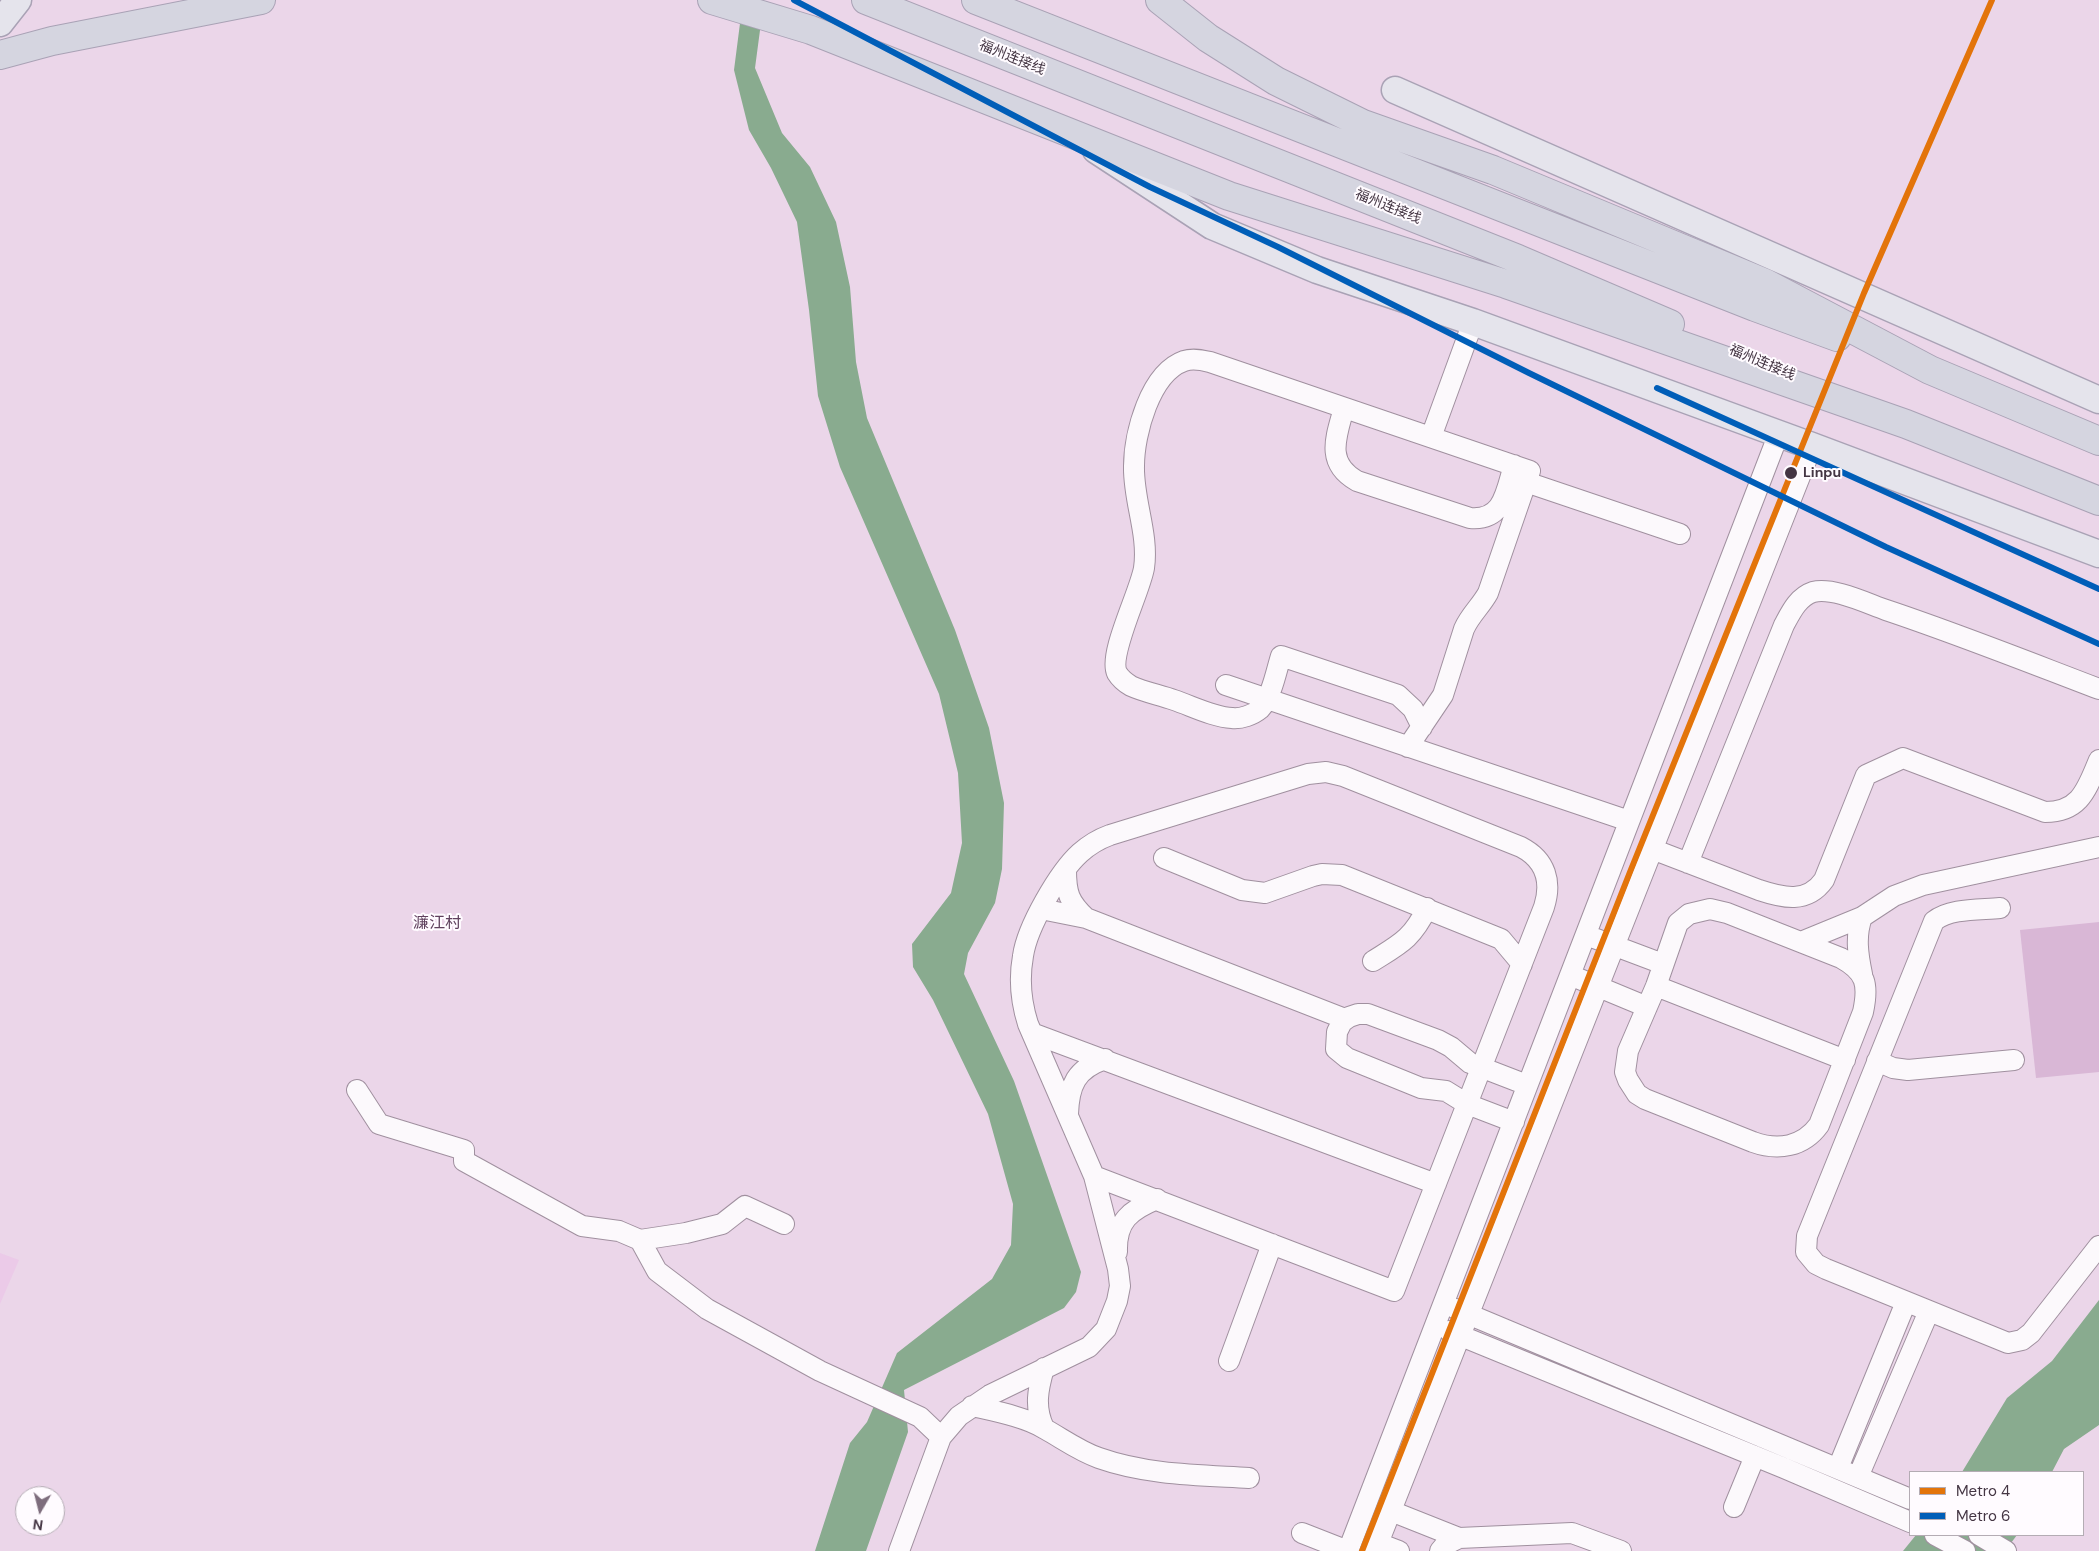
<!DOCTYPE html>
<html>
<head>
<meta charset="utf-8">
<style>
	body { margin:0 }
	#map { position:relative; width:2099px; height:1551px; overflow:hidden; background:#ebd6e9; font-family:"DM Sans",sans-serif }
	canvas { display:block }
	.legend { position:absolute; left:1909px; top:1471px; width:175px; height:65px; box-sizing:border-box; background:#fffbff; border:1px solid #b4acb4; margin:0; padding:6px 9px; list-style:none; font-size:15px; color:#443543 }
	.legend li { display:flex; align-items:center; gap:10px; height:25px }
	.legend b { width:25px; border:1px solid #b4acb4 }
	.north { position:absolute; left:15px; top:1486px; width:50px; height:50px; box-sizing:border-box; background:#fffbff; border:1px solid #b4acb4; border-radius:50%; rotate:188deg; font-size:14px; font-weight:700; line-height:20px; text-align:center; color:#443543 }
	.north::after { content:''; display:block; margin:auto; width:18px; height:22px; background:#7e6d7d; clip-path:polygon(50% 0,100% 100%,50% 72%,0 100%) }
</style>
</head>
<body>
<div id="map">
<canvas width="2099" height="1551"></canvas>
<ul class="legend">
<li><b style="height:6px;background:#e3740a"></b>Metro 4</li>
<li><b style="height:6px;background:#005eb8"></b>Metro 6</li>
</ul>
<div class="north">N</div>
</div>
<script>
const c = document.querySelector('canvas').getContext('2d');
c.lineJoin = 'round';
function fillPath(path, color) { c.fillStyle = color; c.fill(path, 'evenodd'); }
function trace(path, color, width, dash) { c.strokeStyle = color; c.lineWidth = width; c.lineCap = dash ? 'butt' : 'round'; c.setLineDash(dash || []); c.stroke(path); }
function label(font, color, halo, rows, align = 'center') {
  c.font = font + ' "DM Sans","Noto Sans SC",sans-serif'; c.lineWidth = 4; c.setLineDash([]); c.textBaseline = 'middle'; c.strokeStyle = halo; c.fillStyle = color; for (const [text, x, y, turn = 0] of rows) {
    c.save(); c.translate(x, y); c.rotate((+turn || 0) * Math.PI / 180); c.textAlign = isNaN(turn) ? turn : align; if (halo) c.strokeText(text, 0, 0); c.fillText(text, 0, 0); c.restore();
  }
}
fillPath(new Path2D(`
	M0,1253L19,1260L0,1304Z`), '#ebcae8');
fillPath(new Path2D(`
	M2099,922V1072L2036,1078L2020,930Z`), '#d9b7d6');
fillPath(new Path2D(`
	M743,0H764L755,68L782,133L810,167L836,222L850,287L856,362L867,418L955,630L989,728L1004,803L1002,869L995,903L968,953L964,974L1014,1081L1081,1272L1076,1292L1064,1308L904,1390L908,1432L866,1551H815L850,1443L867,1422L897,1353L992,1279L1011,1245L1013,1204L988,1114L933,1000L913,967L912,944L951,893L962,843L958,773L939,694L840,467L818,396L809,310L797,222L771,168L749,130L734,70Z
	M2099,1300V1425L2064,1449L2052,1472H1962L2007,1398L2052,1361Z
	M1916,1535H2017L2005,1551H1903Z`), '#89ab8f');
const minor = new Path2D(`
	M1344,408C1336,437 1325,463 1357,481L1470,518C1504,521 1506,491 1514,465
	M1431,437L1473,322
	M1526,482L1680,534
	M1226,685L1629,821
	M1408,747L1443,695L1464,629C1470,615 1481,606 1488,593L1530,471L1210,362C1202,360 1193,358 1184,361C1150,373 1134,434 1134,466C1133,500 1149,534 1144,568C1140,592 1108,654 1117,673C1120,678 1126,683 1131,686C1144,692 1160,695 1174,700C1192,706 1213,717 1232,718C1241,719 1253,715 1260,709C1272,696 1276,672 1281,656L1398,695L1413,709L1422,727
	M1652,849L1759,890C1783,898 1807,904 1824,880L1866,775L1903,758L2045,812C2081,812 2087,788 2099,760
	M1164,858L1242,890L1265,893L1313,876L1322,874L1342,875L1501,939L1522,964
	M1688,863L1784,625C1791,612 1798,597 1813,592C1833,587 1866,603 1886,610C1958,634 2028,662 2099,689
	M1066,870C1066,893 1069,902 1086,918
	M2000,908C1980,910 1950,908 1934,921L1807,1236L1806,1252L1816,1264L1826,1269L2008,1343L2022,1340L2031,1333L2099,1246
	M1041,909L1086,918L1345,1019
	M1710,909L1727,913L1841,958C1866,972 1869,984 1863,1012L1819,1125C1803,1147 1778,1151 1753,1142L1645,1099L1637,1094L1628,1080L1625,1072L1628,1051L1656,986L1678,923L1689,914Z
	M1586,935L1663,964
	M1801,942L1862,917L1894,896L1923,885L2099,847
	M1373,961C1400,944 1412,939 1427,908
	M1862,974C1858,955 1855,936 1862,917
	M1570,975L1647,1007
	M1656,986L1845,1060
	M1032,1033L1436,1184
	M1877,1061L1893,1068L1908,1070L2014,1060
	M357,1090L379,1124L464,1150V1161L582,1226L619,1231L640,1240L657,1271L707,1309L820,1371L920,1417L941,1437
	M1068,1114C1069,1085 1076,1069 1105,1059
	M1514,1122L1467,1104L1446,1091L1421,1088L1347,1058L1336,1049L1337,1032L1342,1022L1349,1017L1358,1014H1368L1438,1040L1451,1047L1470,1063L1527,1085
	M640,1240L686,1233L722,1224L745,1206L784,1224
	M1117,1252C1116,1221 1130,1210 1157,1199
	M1456,1309L1910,1499
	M1449,1331L1784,1468L1910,1522
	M1229,1361L1272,1244
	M1044,1368C1038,1389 1034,1407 1044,1428
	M972,1406C994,1411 1026,1417 1045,1429C1063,1439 1079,1451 1099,1458C1147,1475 1199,1475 1249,1478
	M1838,1468L1906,1302
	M1858,1477L1929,1311
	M1734,1507L1755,1456
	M1391,1511L1459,1538
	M1302,1533L1348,1551
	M1935,1535L1965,1551
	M1979,1535L2006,1551
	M1378,1543L1399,1551
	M899,1551L941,1437L959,1416L990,1395L1089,1347L1106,1329L1117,1301L1120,1286L1118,1269L1094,1176L1028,1024C1021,1002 1019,978 1023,956C1027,927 1059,872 1080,853C1089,845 1099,839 1110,835L1308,774L1326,772L1343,776L1521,847C1546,860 1552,882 1544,907L1394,1291L1094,1176
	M1348,1551L1779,433
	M1375,1551L1812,446
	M1440,1551L1445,1545L1459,1538L1572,1533L1621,1551`);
const major = new Path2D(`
	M0,23L18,0
	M1395,90L2099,400
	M1096,150L1212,226L1317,270L1473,322L1812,446L2099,554`);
const highway = new Path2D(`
	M712,0L811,30L1229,196L1506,284L1906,424L2099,501
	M866,0L1518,259L1670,324
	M976,0L1755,307L1837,337
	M1160,0L1208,38L1276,81L1363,124L1493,170L1765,283L1930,370L2099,441
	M0,55L52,41L261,0`);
trace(minor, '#a0909f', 22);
trace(major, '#a9a2b5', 29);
trace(highway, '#a9a2b5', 30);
trace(minor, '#fcf9fc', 20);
trace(major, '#e5e4ec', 26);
trace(highway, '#d5d5e0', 28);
trace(new Path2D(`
	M1362,1551L1630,872L1864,293L1992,0`), '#e3740a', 6);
trace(new Path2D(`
	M794,0L1150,187L1278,247L1529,373L1886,547L2099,644
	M1657,388L2099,589`), '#005eb8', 6);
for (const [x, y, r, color] of [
	[1791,473,7,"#443543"]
]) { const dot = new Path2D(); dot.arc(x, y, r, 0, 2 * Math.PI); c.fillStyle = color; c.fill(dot); trace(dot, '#fffbff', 2); }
label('14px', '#443543', '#fffbff', [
	["福州连接线",1012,58,22],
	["福州连接线",1388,207,22],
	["福州连接线",1762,363,23]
]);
label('bold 14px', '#443543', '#fffbff', [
	["Linpu",1803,473]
], 'left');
label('16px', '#60415e', '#fffbff', [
	["濂江村",437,924]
]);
</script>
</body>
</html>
